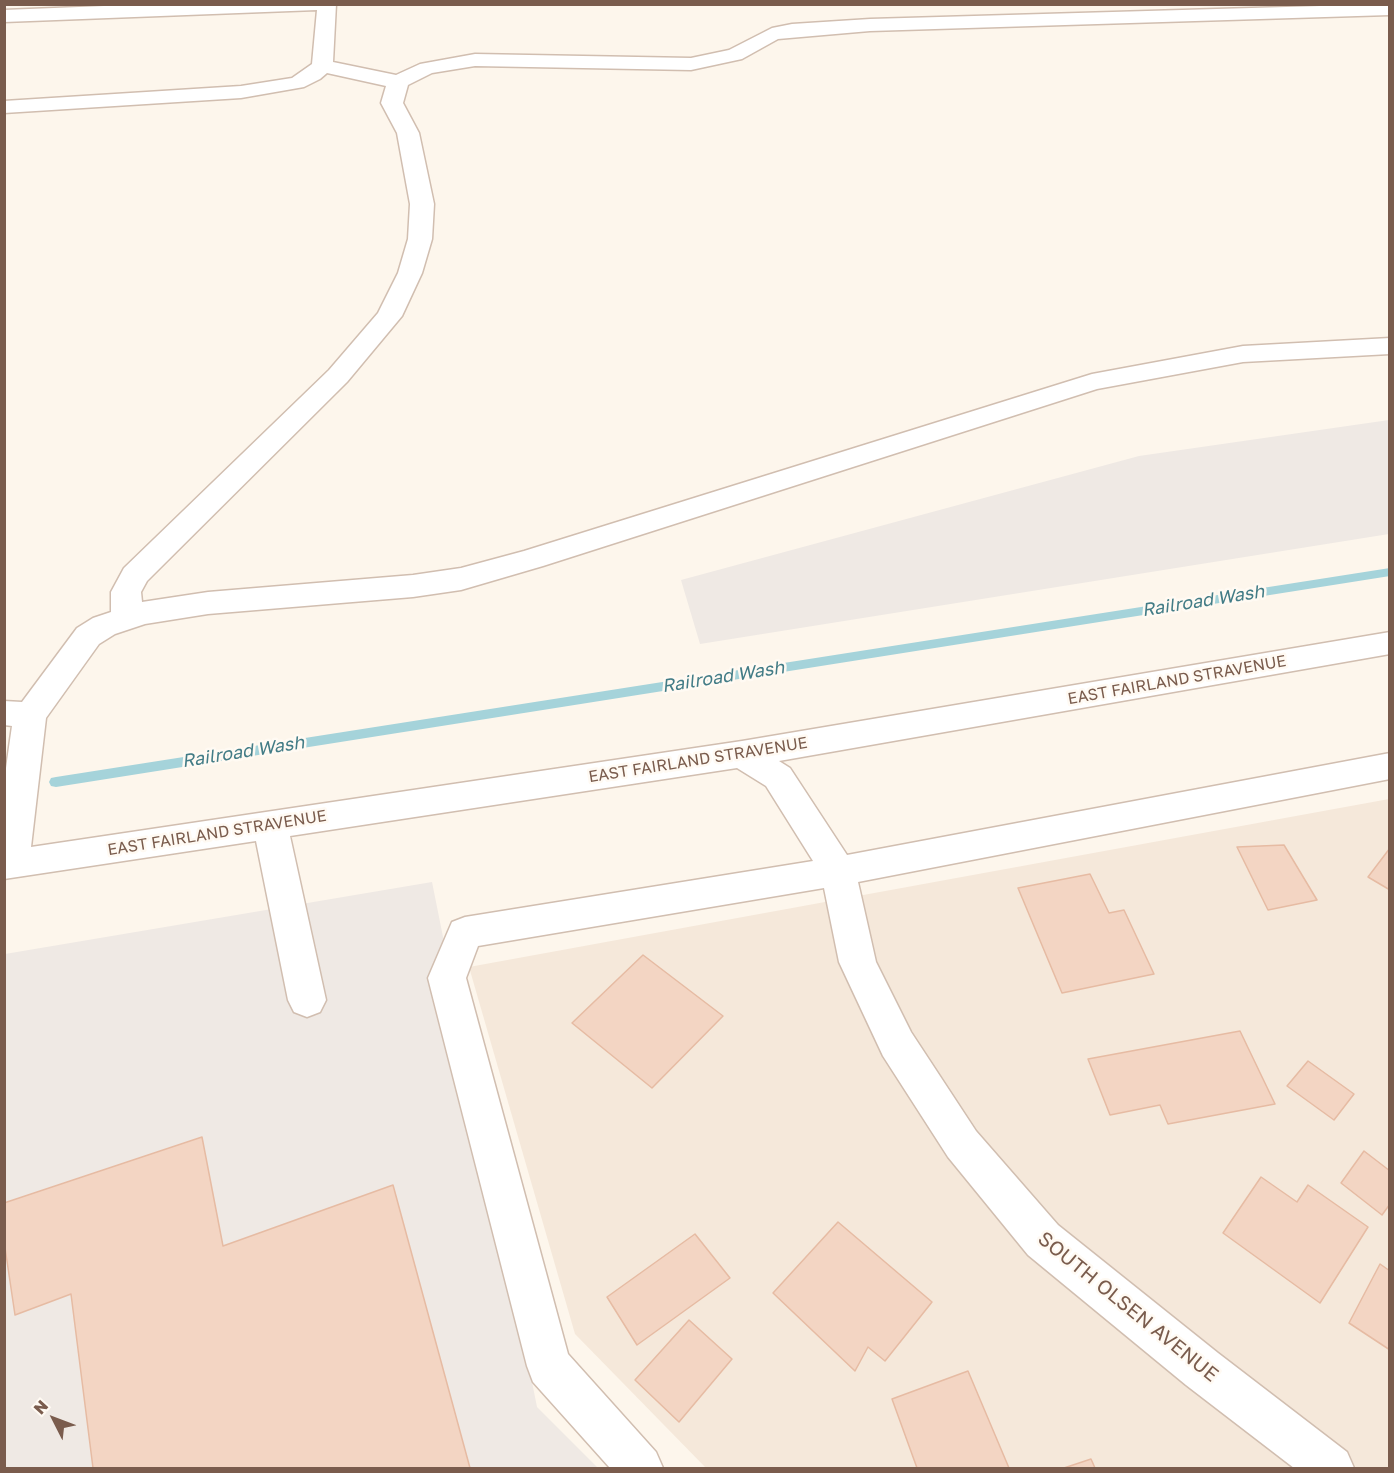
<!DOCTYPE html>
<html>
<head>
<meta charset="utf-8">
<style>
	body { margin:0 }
	#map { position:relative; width:1394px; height:1473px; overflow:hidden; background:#fdf6ec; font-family:"Golos Text",sans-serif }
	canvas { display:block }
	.frame { position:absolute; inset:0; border:6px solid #7a5c4d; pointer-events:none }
	.north { position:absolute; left:24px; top:1389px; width:60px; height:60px; -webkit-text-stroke:4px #fffaf3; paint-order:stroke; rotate:312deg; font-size:16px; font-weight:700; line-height:24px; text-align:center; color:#7a5c4d }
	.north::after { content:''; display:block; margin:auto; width:21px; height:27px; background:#7a5c4d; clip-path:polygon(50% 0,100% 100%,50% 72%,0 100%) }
</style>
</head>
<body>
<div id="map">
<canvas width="1394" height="1473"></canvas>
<div class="frame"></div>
<div class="north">N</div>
</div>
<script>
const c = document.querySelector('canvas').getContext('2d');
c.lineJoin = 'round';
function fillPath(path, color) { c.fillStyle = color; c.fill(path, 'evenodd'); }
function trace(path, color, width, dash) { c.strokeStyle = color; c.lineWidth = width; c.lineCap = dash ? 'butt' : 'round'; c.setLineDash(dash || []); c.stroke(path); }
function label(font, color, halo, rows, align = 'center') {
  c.font = font + ' "Golos Text",sans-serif'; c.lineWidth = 5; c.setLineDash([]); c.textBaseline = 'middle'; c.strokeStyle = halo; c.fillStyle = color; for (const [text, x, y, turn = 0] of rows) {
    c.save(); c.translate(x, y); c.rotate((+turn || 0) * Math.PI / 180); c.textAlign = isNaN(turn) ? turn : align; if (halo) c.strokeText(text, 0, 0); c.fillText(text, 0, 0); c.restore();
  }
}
fillPath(new Path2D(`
	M1389,799V1468H706L575,1334L469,967Z`), '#f5e8da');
fillPath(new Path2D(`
	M1389,420V534L700,644L681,580L1139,456Z
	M432,882L537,1407L598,1468H5V954Z`), '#efe9e4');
fillPath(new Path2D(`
	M1390,568V576L56,787L51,786L49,782L51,778L56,777Z`), '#a5d3da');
const building = new Path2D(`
	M1284,845L1317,900L1268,910L1237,847Z
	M1390,848V890L1368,877Z
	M1090,874L1109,913L1124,910L1154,974L1062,993L1018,888Z
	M643,955L723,1016L652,1088L572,1023Z
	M1240,1031L1275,1104L1168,1124L1160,1105L1110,1115L1088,1059Z
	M1308,1061L1354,1094L1334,1120L1287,1086Z
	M202,1137L223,1246L393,1185L470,1468H93L71,1294L15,1315L4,1241V1203Z
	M1364,1151L1390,1171V1204L1382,1215L1341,1183Z
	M1261,1177L1297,1202L1308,1185L1368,1227L1320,1303L1223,1233Z
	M838,1222L932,1302L885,1361L868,1347L855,1371L773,1293Z
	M695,1234L730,1278L637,1345L607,1297Z
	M1380,1264L1390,1271V1350L1349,1323Z
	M689,1320L732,1359L679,1422L635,1380Z
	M968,1371L1009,1468H917L892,1399Z
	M1091,1459L1095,1468H1064Z`);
fillPath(building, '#f3d5c3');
trace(building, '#e6bba3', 1.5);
const minor = new Path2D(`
	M154,4H336L333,62L396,75L420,64L475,54L691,58L729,50L772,28L792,24L870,19L1390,4V15L870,31L778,39L742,59L691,70L475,66L432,73L408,85L403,103L419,133L434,204L432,239L422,273L402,316L347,382L147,581L141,592L142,602L208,592L413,575L461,568L524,551L1092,374L1243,346L1390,338V354L1243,362L1097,389L543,566L461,590L413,597L208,614L145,624L115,634L99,644L46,718L31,847L742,741L1390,632V654L779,761L790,768L847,855L1390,753V779L858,882L876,962L911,1032L976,1131L1058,1225L1218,1353L1347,1452L1354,1468H1294L1186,1385L1028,1255L948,1157L883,1056L839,962L824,888L478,946L466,978L568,1354L656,1452L663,1468H610L533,1382L527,1366L428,978L452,922L465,917L813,861L766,786L737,768L290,836L326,1000L320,1012L307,1017L294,1012L288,1000L256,841L4,879V782L12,726L4,725V701L22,702L77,628L93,618L111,612V592L124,568L329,370L378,313L398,273L408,239L410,204L397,133L381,103L386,86L327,73L320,79L304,87L241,98L4,113V101L241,86L292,78L312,64L317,10L4,22V10Z`);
trace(minor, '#d1beb0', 3);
fillPath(minor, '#fff');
label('16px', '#7a5c4d', '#fffaf3', [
	["EAST FAIRLAND STRAVENUE",1177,680,-10],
	["EAST FAIRLAND STRAVENUE",698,760,-9],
	["EAST FAIRLAND STRAVENUE",217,833,-9]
]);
label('italic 18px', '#437c86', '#fffaf3', [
	["Railroad Wash",1203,601,-9],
	["Railroad Wash",723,677,-9],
	["Railroad Wash",243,752,-9]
]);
label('20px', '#7a5c4d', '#fffaf3', [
	["SOUTH OLSEN AVENUE",1128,1307,39]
]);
</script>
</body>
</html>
